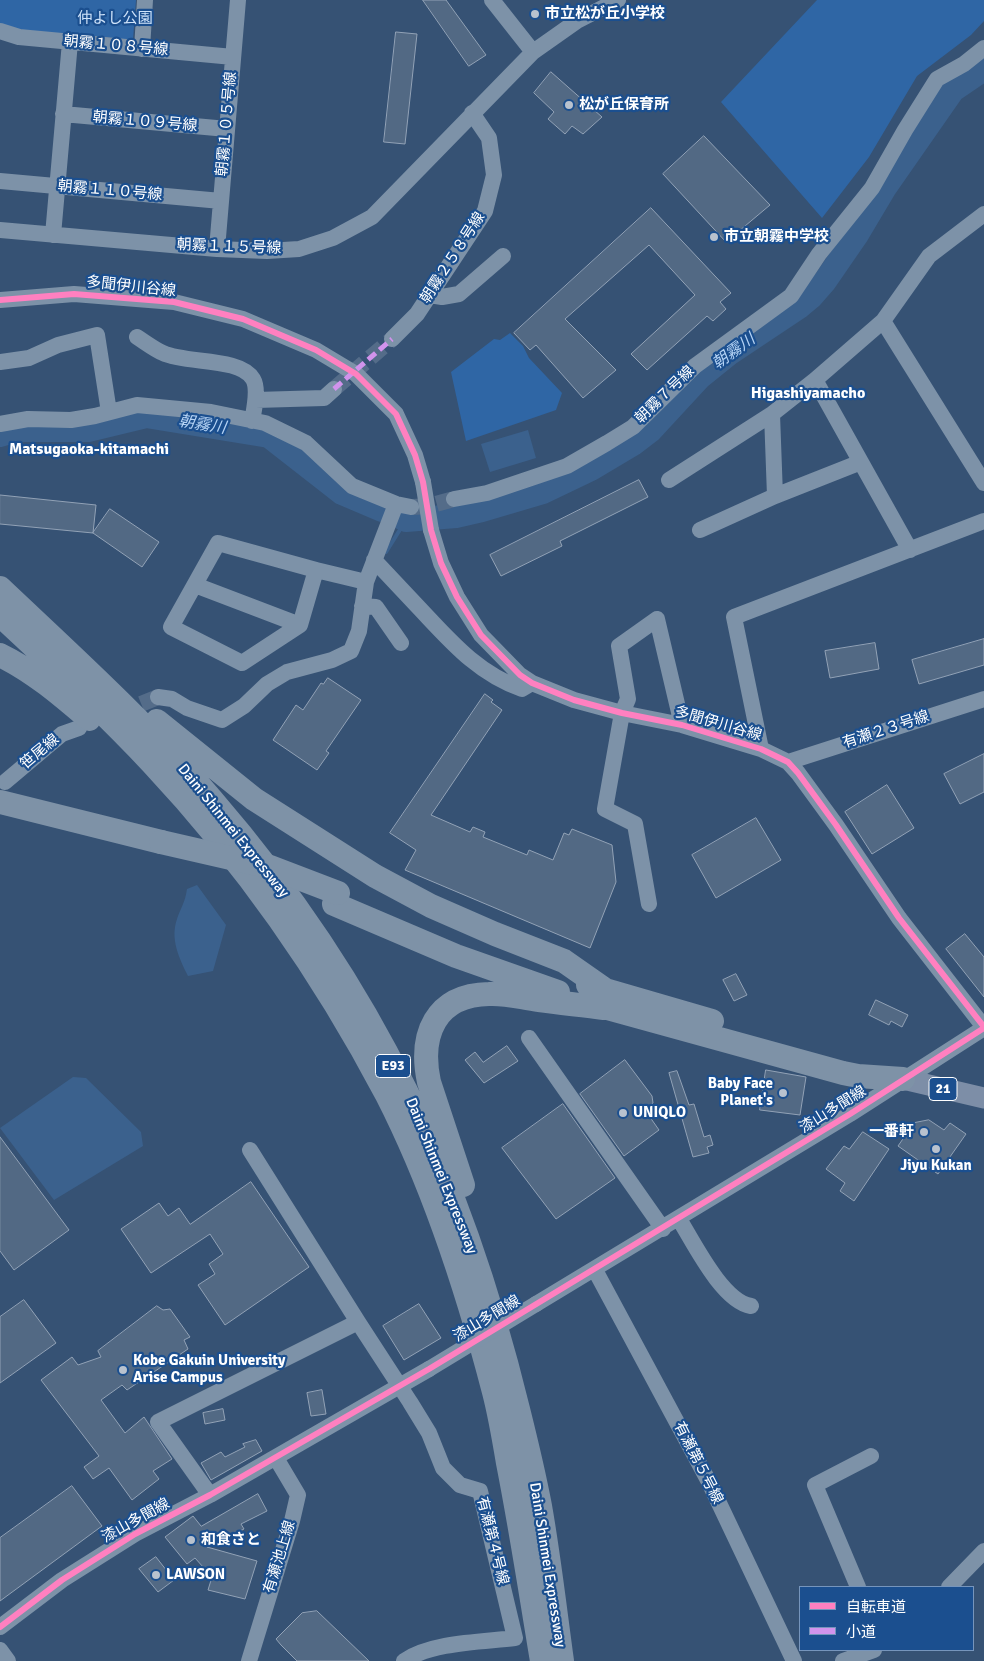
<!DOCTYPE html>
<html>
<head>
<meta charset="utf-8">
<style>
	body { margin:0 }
	#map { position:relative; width:984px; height:1661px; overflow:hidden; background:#365274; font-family:Signika,"Noto Sans JP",sans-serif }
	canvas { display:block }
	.legend { position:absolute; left:799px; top:1586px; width:175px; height:65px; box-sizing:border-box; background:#1b4f8f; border:1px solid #7695bc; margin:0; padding:6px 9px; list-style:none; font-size:15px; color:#fff }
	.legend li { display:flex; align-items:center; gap:10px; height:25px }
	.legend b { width:25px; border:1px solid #7695bc }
</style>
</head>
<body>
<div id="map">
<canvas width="984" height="1661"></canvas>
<ul class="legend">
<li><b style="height:6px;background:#ff80c0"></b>自転車道</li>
<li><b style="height:6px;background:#d193ec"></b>小道</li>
</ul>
</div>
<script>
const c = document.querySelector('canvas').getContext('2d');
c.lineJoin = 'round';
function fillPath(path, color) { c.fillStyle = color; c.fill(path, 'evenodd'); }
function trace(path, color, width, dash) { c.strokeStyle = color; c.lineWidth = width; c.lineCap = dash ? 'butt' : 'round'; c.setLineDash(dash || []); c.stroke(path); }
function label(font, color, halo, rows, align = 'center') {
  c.font = font + ' Signika,"Noto Sans JP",sans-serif'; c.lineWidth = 4.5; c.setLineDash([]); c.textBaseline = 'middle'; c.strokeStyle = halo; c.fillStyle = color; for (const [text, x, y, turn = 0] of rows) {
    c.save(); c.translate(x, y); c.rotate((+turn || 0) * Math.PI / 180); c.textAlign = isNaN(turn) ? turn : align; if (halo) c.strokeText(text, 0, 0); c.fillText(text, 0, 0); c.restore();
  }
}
fillPath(new Path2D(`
	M0,0H136L133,40L22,30L0,26Z
	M817,0H984V21L971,35L917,76L869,157L822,218L721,102Z
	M510,333L523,346L529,358L562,393L556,410L466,441L451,372L494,339L500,340Z`), '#2f66a5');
fillPath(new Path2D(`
	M528,430L536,458L490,472L481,444Z
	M197,885L226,925L213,971L188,976C179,958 170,939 177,919C181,907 185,903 187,889Z
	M73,1077L86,1078L141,1132L143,1146L54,1200L0,1128Z`), '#3b618d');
trace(new Path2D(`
	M386,552L406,520`), '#3b618d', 4);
trace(new Path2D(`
	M0,435L17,430H88L146,416L269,436L342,493L382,510
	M402,518L406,520L456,516L482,510L543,492L591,469L633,444L650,431L699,378L730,353L799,307L811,297L825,281L856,236L884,189L953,90L984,69`), '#3b618d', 24);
const building = new Path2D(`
	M423,0H446L486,55L469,66Z
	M396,32L417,34L405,144L384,142Z
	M551,72L602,117L583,134L572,126L565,134L548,119L554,112L534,93Z
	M704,136L770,205L726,242L663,174Z
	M651,208L731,293L720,302L726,309L713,321L707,316L647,370L631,354L695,295L649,245L565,319L616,370L583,398L536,345L530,350L514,333Z
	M639,480L648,497L560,541L562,546L501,576L490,555Z
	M0,495L96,505L93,533L0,524Z
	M110,509L159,542L142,567L93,533Z
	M984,639V665L919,684L912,660Z
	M875,643L879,669L830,678L825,651Z
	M328,678L361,700L326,751L329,753L317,770L273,740L296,705L303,710L321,683L323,684Z
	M485,694L493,700L491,702L502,710L431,815L470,832L473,827L485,832L483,837L527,855L529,850L553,860L564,833L569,835L572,829L612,845L616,882L590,948L405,870L416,850L390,833Z
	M984,754V792L960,804L944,774Z
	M887,785L914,828L872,854L845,812Z
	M756,818L781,860L716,898L692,855Z
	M965,934L984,957V997L946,949Z
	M736,974L747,995L734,1001L723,980Z
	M876,1000L908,1015L902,1027L891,1021L889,1025L869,1015Z
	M507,1046L518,1061L484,1083L465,1060L475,1052L483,1062Z
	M625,1060L652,1096L653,1103L645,1110L659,1130L624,1156L580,1094Z
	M766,1070L806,1077L800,1115L760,1110Z
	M677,1071L689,1105L694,1104L704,1137L710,1135L713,1145L707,1147L709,1153L693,1157L669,1073Z
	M563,1104L615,1178L556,1219L502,1148Z
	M929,1120L944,1130L950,1123L966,1134L938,1174L898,1146L914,1123Z
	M863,1132L889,1149L854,1201L840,1191L845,1183L826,1169L844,1146L849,1149Z
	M0,1137L69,1230L14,1270L0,1251Z
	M251,1182L309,1267L225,1325L198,1285L215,1274L209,1264L223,1254L210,1234L151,1273L121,1229L159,1203L168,1216L179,1208L190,1224Z
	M24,1300L56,1343L0,1383V1317Z
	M419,1304L441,1338L404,1360L383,1326Z
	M157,1306L163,1310L170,1309L190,1337L184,1340L188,1349L127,1390L122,1385L101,1400L125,1433L144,1417L172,1459L153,1471L159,1479L132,1500L109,1468L93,1479L84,1467L99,1456L41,1380L72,1357L78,1365L101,1357L98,1351Z
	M322,1390L326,1414L311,1416L307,1393Z
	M223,1409L225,1420L205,1424L203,1413Z
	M256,1440L262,1451L211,1480L201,1463L221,1452L225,1457L245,1447L243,1444Z
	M72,1486L102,1526L0,1601V1538Z
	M258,1494L267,1511L241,1524L244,1529L207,1547L257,1561L245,1599L208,1590L212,1577L195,1558L187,1564L165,1537L193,1516L201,1526Z
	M156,1557L174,1580L158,1592L139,1569Z
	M317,1611L369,1661H297L281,1645L276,1639L302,1613Z`);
fillPath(building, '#526984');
trace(building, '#92a2b6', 1);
trace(new Path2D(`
	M334,389L392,339
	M413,507L428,506L454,499
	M119,713L158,697`), '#546c89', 16, [16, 8]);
trace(new Path2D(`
	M492,0L533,52
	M0,31L19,37L233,57
	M142,49L145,0
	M63,114L227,129
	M0,181L221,201
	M0,230L217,249L267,251L299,249L333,238L372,217L533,52L577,21L618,0
	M53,235L70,42
	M217,249L238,0
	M430,295L442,297L459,294L503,256
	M0,300L74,294L174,302L243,319L316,350L356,374L396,414L415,455L423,482
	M883,321L984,483
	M137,337C145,342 154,349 163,353C186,364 240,357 253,379C259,389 254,410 252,421
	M392,339L417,314L485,211L494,175L489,138L472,113
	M0,362L29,358L58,345L97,335L109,412
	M815,380L910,550
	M256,400L324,398L334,389
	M0,424L28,419L71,420L95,416L137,405L211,412L265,423L306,443L352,486L396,504L411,507
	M669,480L772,414L815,380L883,321L929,256L984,214
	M775,496L861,462
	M454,499L487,493L567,466L607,443L633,427L695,366L791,296L819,254L872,188L905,130L937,79L964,64L984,48
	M431,530L441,563L457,597L481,635L520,675L532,683L574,700L622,713L682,725L761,749L788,762L798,773L836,825L899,918L984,1027
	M700,530L775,496L772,414
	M374,560C390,577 406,594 422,611C452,643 479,674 522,689L532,683
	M316,570L300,625L242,663L171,627L218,543L316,570L366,582
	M195,585L300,625
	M362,606L376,607L401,643
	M158,697L172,699L187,708L222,720L244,706L267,684L287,672L332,660L351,651L359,631L366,582L396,504
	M761,749L734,617L984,521
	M788,762L984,699
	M5,782L62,734L79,728
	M649,904L635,824L605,809L622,713L628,699L619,646L657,619L682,725
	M529,1038L663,1229
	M250,1150L358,1322L410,1402L429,1433L443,1468L460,1485L480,1491L515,1638C482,1642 432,1642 404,1661
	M679,1219C694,1243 722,1301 751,1306
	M595,1270L709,1482L794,1661
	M536,1304L850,1114L984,1028
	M210,1495L158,1422L358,1322
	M858,1587L815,1485L871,1456
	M949,1587L984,1551
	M0,1627L62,1580L135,1534L210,1495L429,1369
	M0,1650L8,1661
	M249,1661L292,1521L298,1495L276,1458
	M843,1661L874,1650`), '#7d92a8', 16);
trace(new Path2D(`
	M903,1079L984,1098`), '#7d8ea7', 21);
trace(new Path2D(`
	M0,588C73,657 147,724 212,800C288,888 355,987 406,1091C456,1192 491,1299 518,1409C526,1441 534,1474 540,1506C549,1557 555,1610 562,1661
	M0,615C52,663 104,712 152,763C245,862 324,975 387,1095C434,1187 468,1292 494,1392C500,1415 504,1439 508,1463C521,1529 531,1595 542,1661
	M0,655C33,671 61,695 89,719
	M157,721L254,799L375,876L431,906L495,934L564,961L604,989
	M0,802L161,842
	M334,904L456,956L558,992
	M588,985L712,1021
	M589,1003L843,1073L858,1076L903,1079
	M463,1185L429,1082C419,1035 435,995 489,994C506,993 522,998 539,1000C560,1003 582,1005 604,1008`), '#7e92a7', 24);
trace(new Path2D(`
	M423,482L431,530
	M429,1369L536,1304`), '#7d92a8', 16);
trace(new Path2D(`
	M161,842L270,867L338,893`), '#7e92a7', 24);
trace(new Path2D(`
	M334,389L392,339`), '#d193ec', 5, [10, 5]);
trace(new Path2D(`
	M0,300L74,294L174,302L243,319L316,350L356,374L396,414L415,455L423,482L431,530L441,563L457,597L481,635L520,675L532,683L574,700L622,713L682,725L761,749L788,762L798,773L836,825L899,918L984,1027
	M0,1627L62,1580L135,1534L210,1495L429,1369L850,1114L984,1028`), '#ff80c0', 6);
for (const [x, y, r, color] of [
	[535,14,5,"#b9c2ce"],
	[569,105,5,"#b9c2ce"],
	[714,237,5,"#b9c2ce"],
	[783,1093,5,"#b9c2ce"],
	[623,1113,5,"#b9c2ce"],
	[924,1132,5,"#b9c2ce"],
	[936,1149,5,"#b9c2ce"],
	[123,1370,5,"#b9c2ce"],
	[191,1540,5,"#b9c2ce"],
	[156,1575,5,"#b9c2ce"]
]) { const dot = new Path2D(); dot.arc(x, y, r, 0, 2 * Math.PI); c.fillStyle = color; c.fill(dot); trace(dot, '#1b4f8f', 2); }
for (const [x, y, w] of [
	[393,1066,35],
	[943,1089,28]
]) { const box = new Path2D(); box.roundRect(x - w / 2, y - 11.5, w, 23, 4); c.fillStyle = '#1b4f8f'; c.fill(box); trace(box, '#fff', 1); }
label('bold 14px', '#fff', null, [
	["E93",393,1066],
	["21",943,1089]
]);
label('bold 15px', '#fff', '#1b4f8f', [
	["市立松が丘小学校",545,14],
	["松が丘保育所",579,105],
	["市立朝霧中学校",724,237],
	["Baby Face",773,1084,"right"],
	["Planet's",773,1101,"right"],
	["UNIQLO",633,1113],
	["一番軒",914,1132,"right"],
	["Jiyu Kukan",936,1166,"center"],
	["Kobe Gakuin University",133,1361],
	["Arise Campus",133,1378],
	["和食さと",201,1540],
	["LAWSON",166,1575]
], 'left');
label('15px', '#cfe3fa', '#1b4f8f', [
	["仲よし公園",115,19]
]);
label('15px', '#fff', '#1b4f8f', [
	["朝霧１０８号線",116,46,5],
	["朝霧１０９号線",145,122,5],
	["朝霧１０５号線",227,124,-85],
	["朝霧１１０号線",110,191,5],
	["朝霧１１５号線",229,247,2],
	["朝霧２５８号線",453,258,-57],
	["多聞伊川谷線",131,287,6],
	["朝霧７号線",665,395,-44],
	["多聞伊川谷線",718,724,16],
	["有瀬２３号線",886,730,-18],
	["笹尾線",40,752,-40],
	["Daini Shinmei Expressway",233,831,51],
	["漆山多聞線",833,1110,-32],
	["Daini Shinmei Expressway",441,1176,68],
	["漆山多聞線",487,1319,-31],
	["有瀬第５号線",698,1463,63],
	["漆山多聞線",136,1521,-29],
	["有瀬第４号線",492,1541,76],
	["有瀬池上線",280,1557,-73],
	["Daini Shinmei Expressway",547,1565,81]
]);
label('italic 16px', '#b5d3f5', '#1b4f8f', [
	["朝霧川",734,352,-36],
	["朝霧川",202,425,9]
]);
label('bold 16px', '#fff', '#1b4f8f', [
	["Higashiyamacho",808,394],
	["Matsugaoka-kitamachi",89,450]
]);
</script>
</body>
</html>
